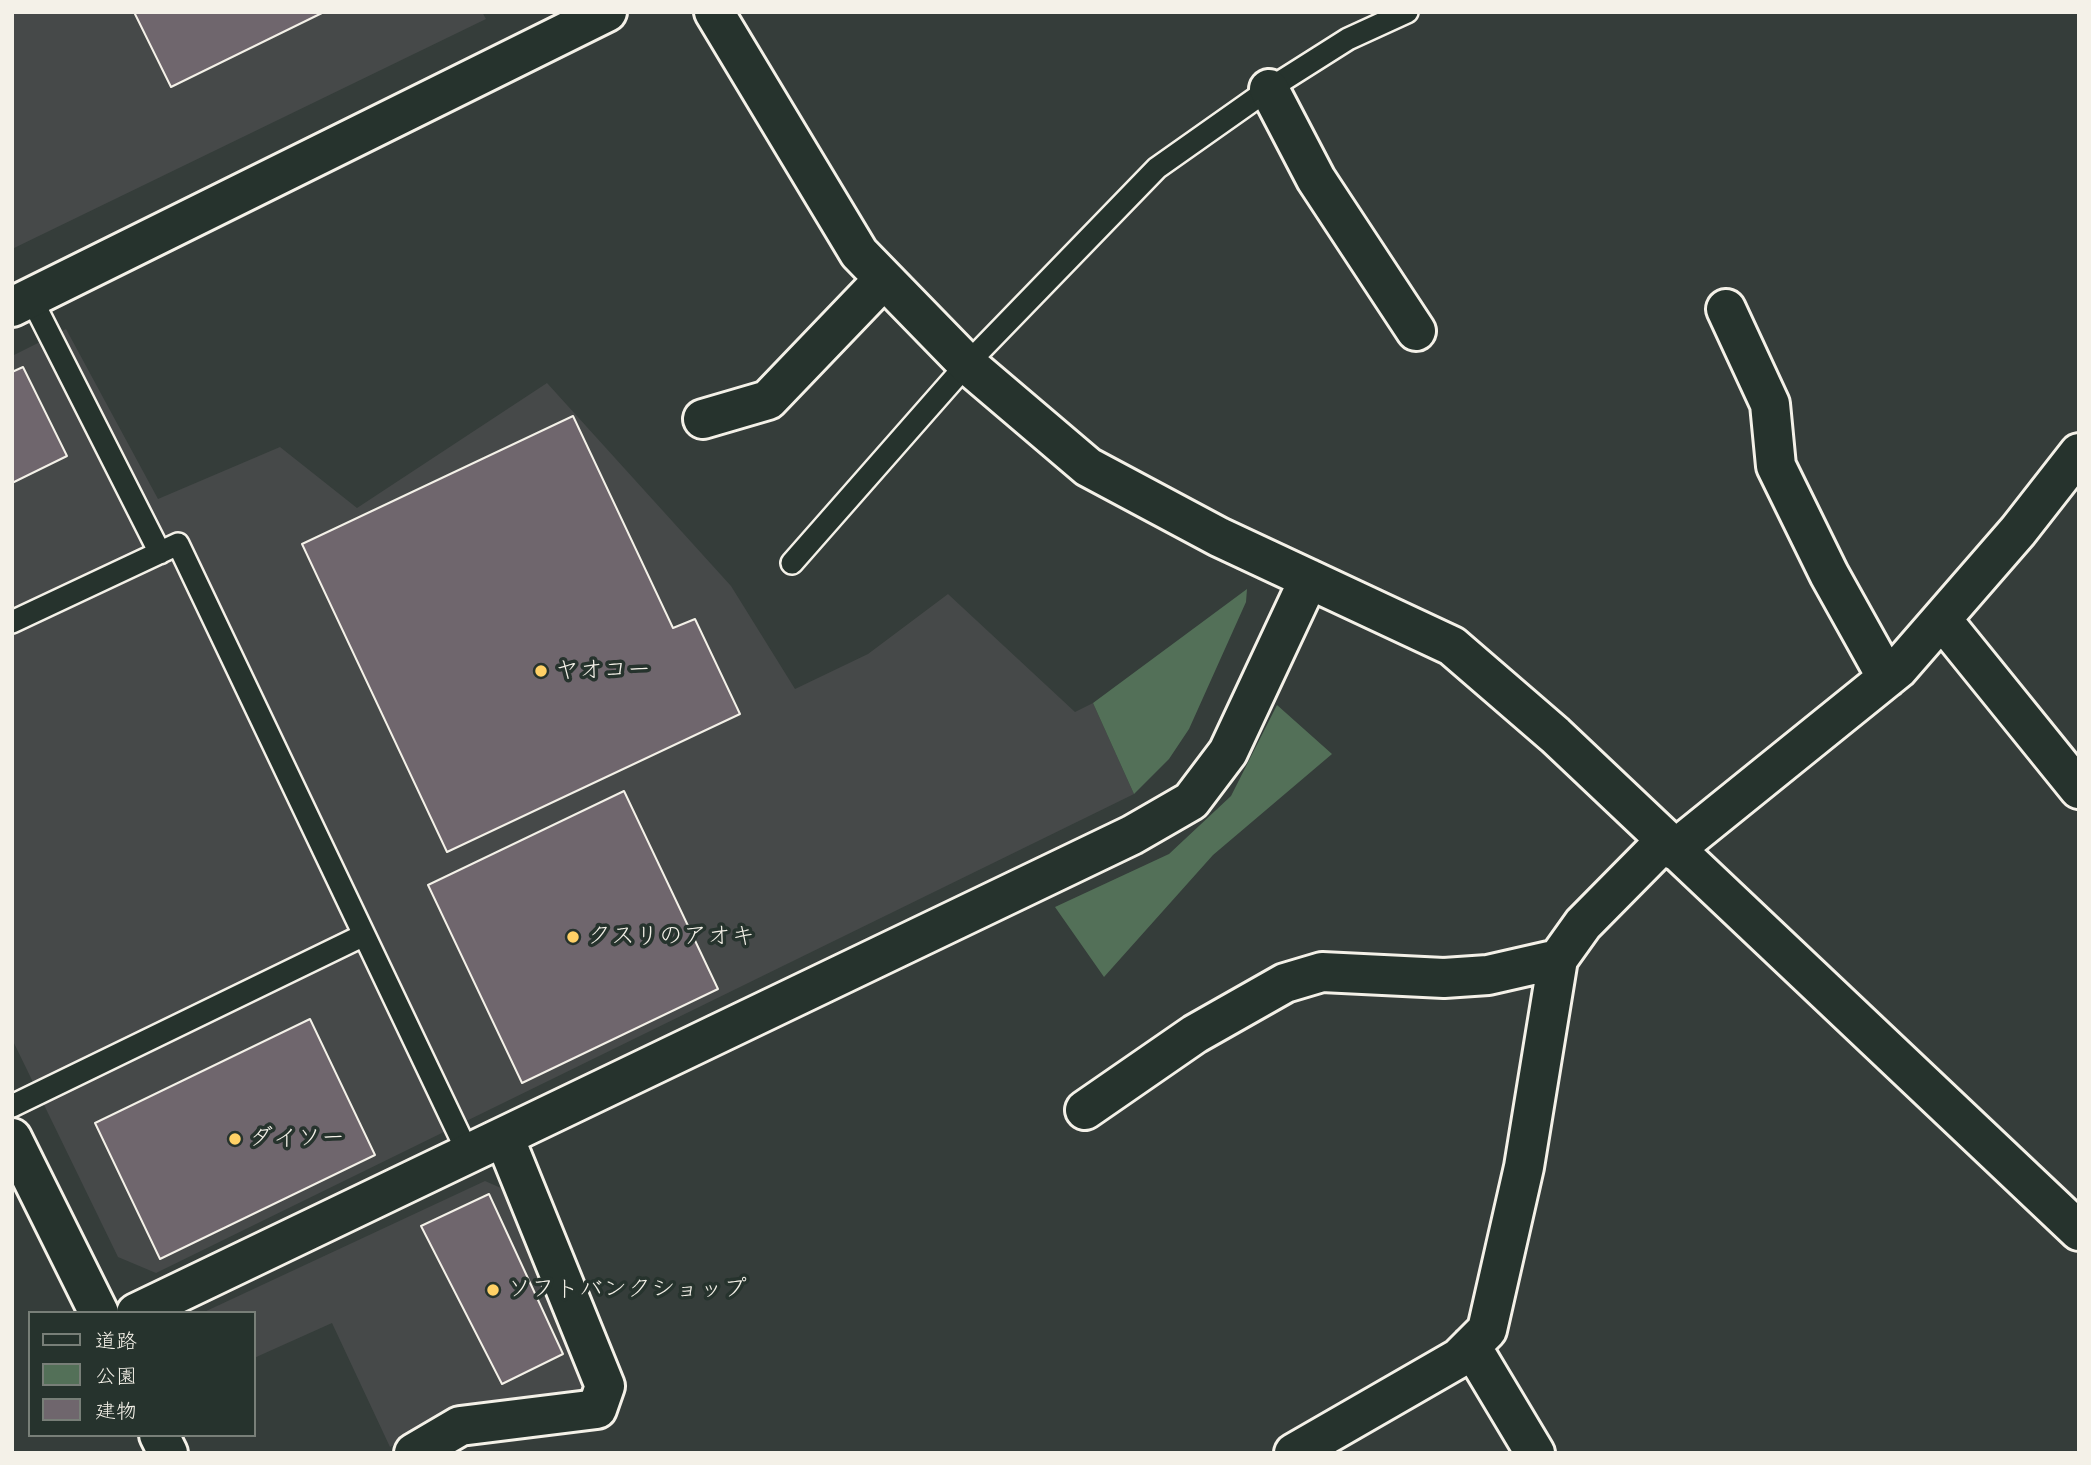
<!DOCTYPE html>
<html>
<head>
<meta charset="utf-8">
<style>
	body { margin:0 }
	#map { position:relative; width:2091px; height:1465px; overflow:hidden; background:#353d3a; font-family:"Shantell Sans","Klee One",sans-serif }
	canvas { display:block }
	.frame { position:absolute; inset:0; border:14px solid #f4f1e8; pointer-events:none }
	.legend { position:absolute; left:28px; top:1311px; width:228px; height:126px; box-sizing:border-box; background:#26332d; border:2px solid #787f78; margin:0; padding:9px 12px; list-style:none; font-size:21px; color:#f4f1e8 }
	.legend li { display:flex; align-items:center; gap:14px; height:35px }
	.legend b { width:35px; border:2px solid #787f78 }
</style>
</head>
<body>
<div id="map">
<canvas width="2091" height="1465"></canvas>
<div class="frame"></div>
<ul class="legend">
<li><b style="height:9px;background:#26332d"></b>道路</li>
<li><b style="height:19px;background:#537058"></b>公園</li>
<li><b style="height:19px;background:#6f666d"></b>建物</li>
</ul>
</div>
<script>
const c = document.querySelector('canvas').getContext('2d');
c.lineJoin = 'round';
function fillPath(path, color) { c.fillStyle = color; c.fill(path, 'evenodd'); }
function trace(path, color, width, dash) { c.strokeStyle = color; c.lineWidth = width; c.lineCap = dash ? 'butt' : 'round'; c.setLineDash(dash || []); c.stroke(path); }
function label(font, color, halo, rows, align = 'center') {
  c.font = font + ' "Shantell Sans","Klee One",sans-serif'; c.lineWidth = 7; c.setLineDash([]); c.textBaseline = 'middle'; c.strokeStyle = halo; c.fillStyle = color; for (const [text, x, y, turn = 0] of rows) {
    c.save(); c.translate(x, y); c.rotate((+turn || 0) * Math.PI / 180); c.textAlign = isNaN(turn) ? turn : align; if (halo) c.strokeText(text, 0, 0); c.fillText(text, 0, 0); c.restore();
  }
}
fillPath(new Path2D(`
	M12,12H482L486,19L12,249Z
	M66,329L158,499L280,447L357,508L547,383L731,586L795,689L868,654L948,594L1075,712L1093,703L1134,794L156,1273L118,1257L12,1039V356Z
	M485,1181L501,1188L585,1383L574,1398L453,1418L390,1447L332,1323L254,1358V1313H202Z`), '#464949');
fillPath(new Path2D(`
	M1247,589L1246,602L1189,729L1169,759L1134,794L1093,703Z
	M1277,705L1332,754L1213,855L1104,977L1055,907L1169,854L1231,796Z`), '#537058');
const building = new Path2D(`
	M134,12H324L171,87Z
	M23,367L67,456L12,483V372Z
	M573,416L673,628L695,619L740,714L447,852L302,544Z
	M624,791L718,989L522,1083L428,885Z
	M310,1019L375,1155L160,1259L95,1123Z
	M489,1194L563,1354L502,1384L421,1226Z`);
fillPath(building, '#6f666d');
trace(building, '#f4f1e8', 2);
const lane = new Path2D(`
	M31,298L160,553
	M792,563L967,364L1157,168L1269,89L1348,39L1407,12
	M12,622L178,544L468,1153
	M12,1106L364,935`);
const street = new Path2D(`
	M714,12L859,253L967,364L1088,467L1219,537L1452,646L1555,735L2079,1231
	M1269,89L1316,179L1416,331
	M1726,309L1770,404L1776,466L1829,574L1887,678
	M703,419L768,400L884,279
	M1943,621L2079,789
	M1674,850L1898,669L2018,531L2079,453
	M1085,1110L1195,1034L1285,983L1322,972L1444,978L1488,975L1558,959
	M136,1313L1132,835L1191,801L1228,752L1309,579
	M1471,1346L1535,1453
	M414,1453L460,1426L597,1409L605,1386L504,1137
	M1294,1453L1459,1358L1487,1330L1524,1167L1558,959L1583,924L1665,841`);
const secondary = new Path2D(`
	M12,307L607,12`);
const primary = new Path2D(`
	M12,1138L99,1313
	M159,1435L168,1453`);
trace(lane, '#f4f1e8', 26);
trace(street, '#f4f1e8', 44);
trace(secondary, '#f4f1e8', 44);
trace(primary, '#f4f1e8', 44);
trace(lane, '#26332d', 21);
trace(street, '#26332d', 38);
trace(secondary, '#26332d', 38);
trace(primary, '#26332d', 38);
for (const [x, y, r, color] of [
	[541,671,7,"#ffd166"],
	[573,937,7,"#ffd166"],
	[235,1139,7,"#ffd166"],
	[493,1290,7,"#ffd166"]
]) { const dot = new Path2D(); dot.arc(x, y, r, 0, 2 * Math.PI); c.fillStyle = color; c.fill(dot); trace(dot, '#26332d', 2.5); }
label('24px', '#f4f1e8', '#26332d', [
	["ヤオコー",555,671],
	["クスリのアオキ",587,937],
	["ダイソー",249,1139],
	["ソフトバンクショップ",507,1290]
], 'left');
</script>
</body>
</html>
